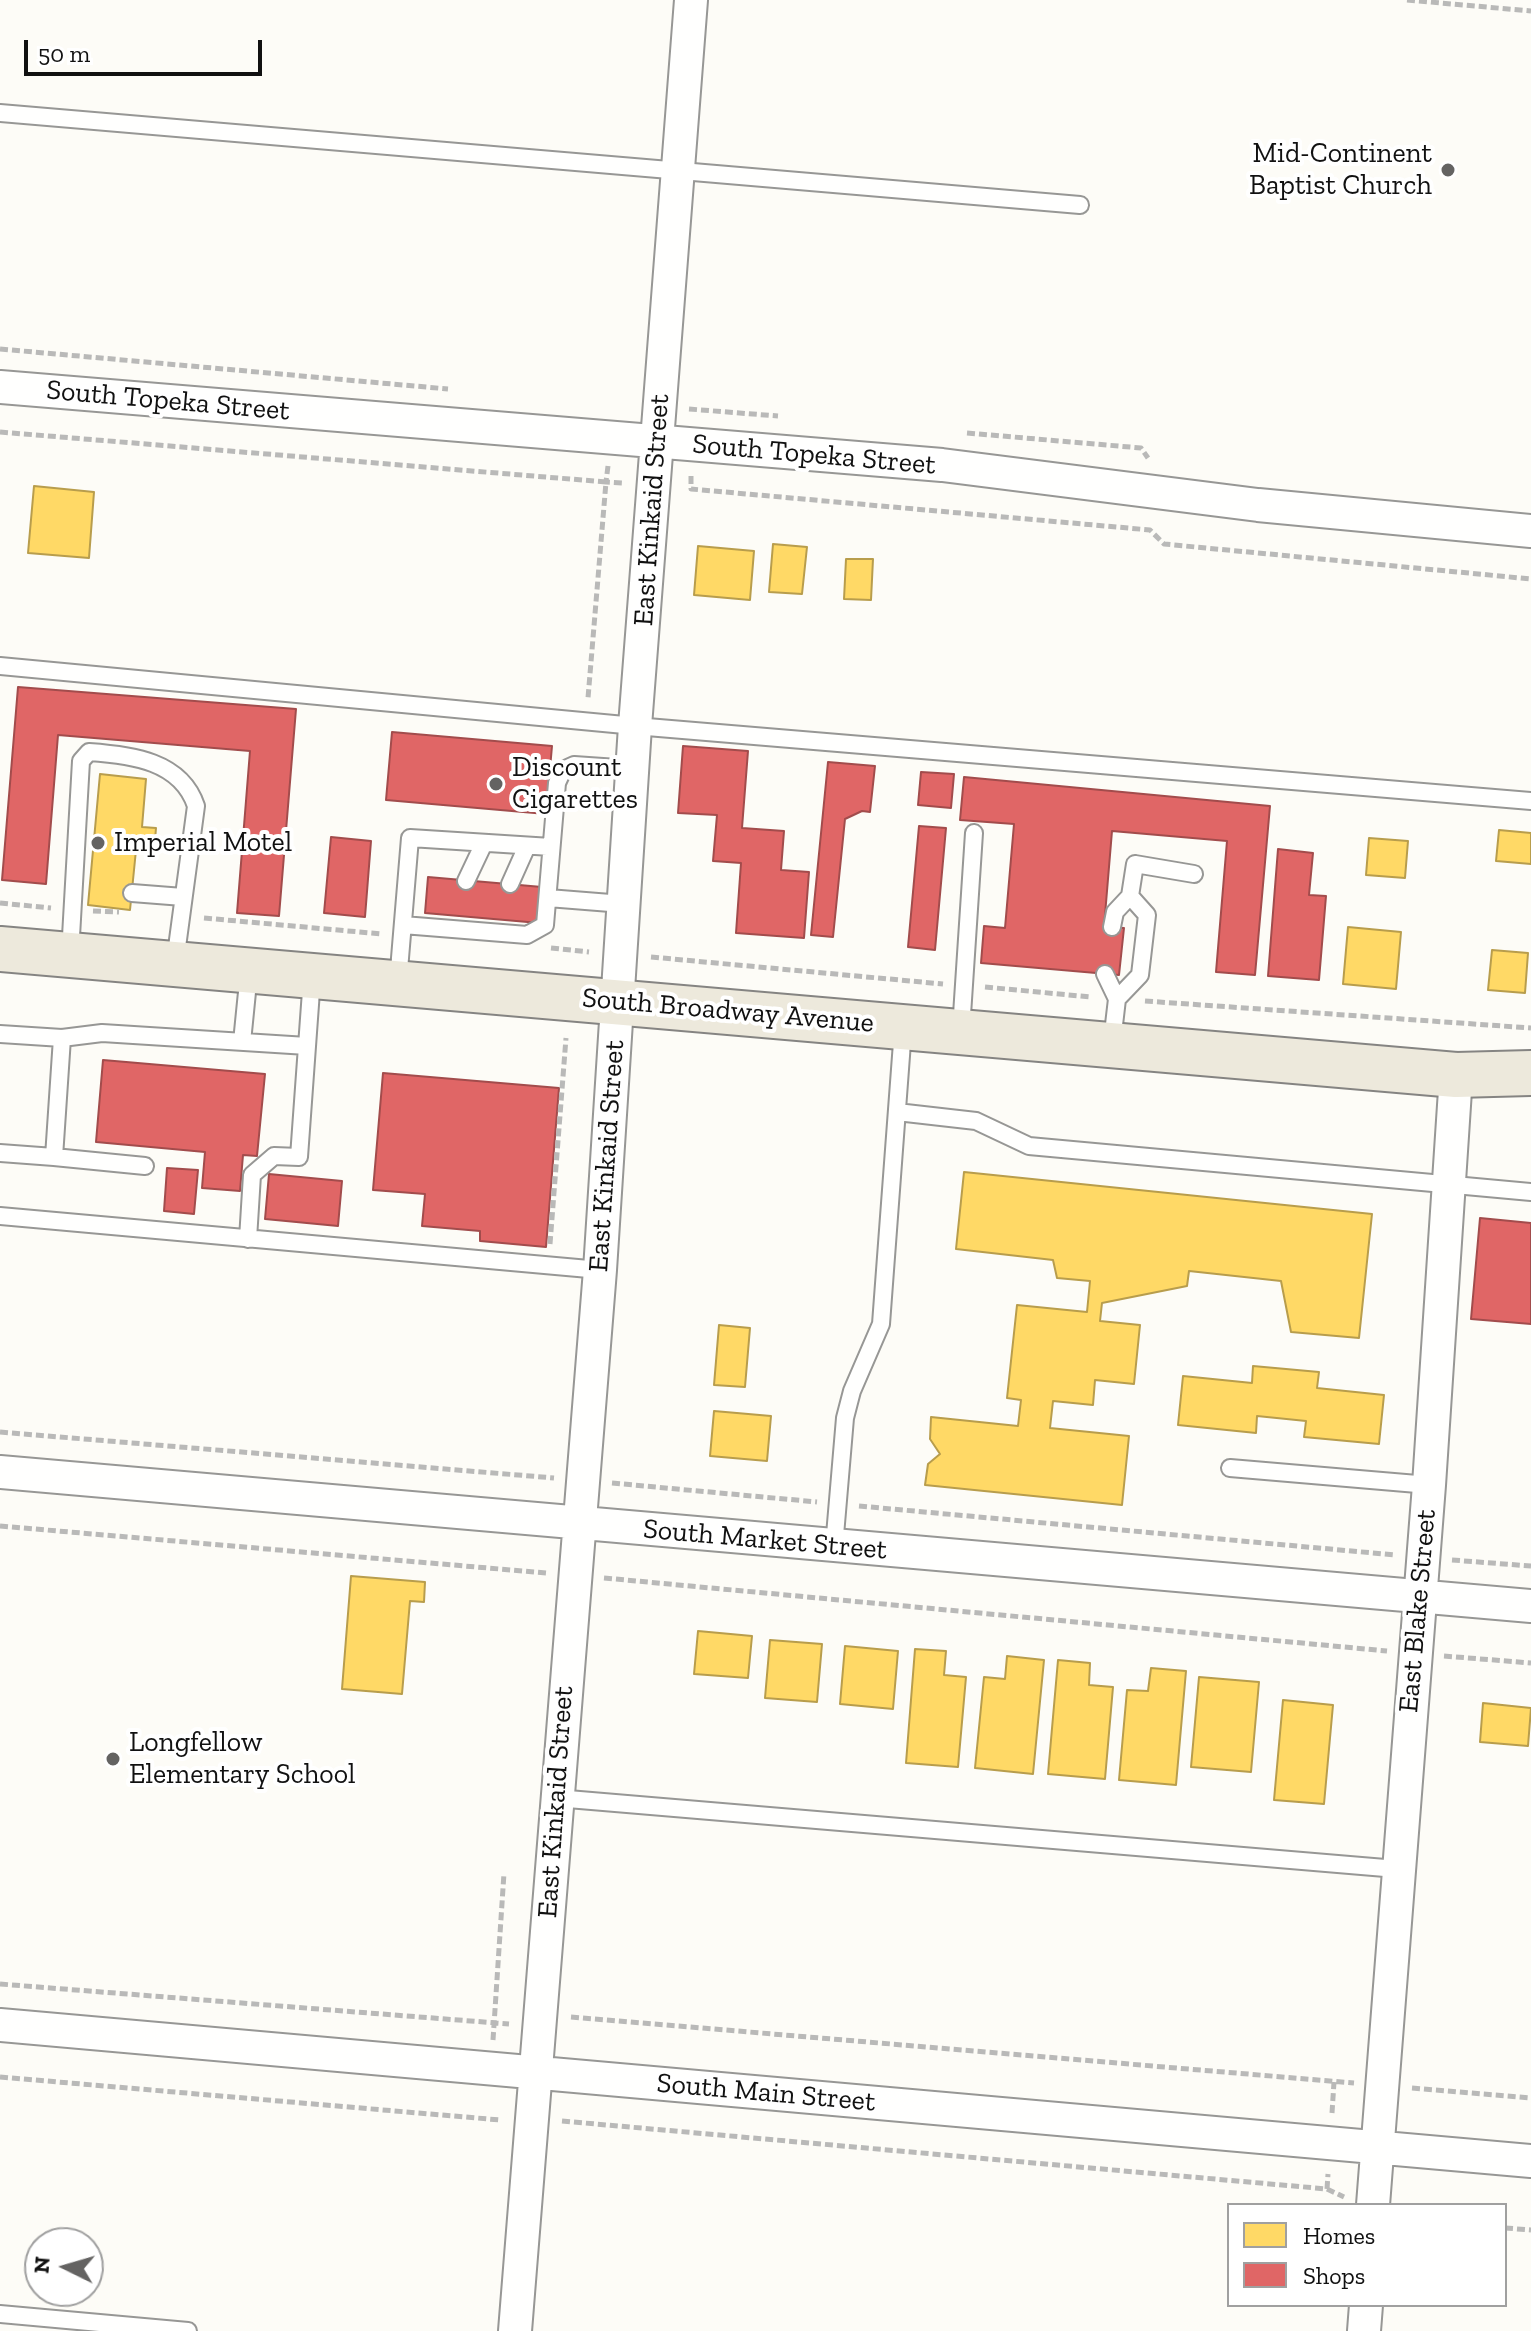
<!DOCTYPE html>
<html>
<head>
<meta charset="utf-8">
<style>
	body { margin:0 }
	#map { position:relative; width:1531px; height:2331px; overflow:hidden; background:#fdfcf7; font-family:"Zilla Slab",serif }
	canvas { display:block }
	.legend { position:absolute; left:1227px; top:2203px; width:280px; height:104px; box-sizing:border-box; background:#fff; border:2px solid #a0a0a0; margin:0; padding:10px 14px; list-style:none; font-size:24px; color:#111 }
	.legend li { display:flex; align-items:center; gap:16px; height:40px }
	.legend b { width:40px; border:2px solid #a0a0a0 }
	.north { position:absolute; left:24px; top:2227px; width:80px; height:80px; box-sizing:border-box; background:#fff; border:2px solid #a0a0a0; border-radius:50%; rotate:275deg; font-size:22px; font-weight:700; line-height:32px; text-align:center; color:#111 }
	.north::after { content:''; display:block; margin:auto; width:28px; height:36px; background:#646362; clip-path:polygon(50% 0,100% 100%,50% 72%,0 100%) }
	.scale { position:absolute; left:24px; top:40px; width:238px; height:36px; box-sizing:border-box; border:4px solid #111; border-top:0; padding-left:10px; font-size:24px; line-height:28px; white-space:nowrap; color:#111; -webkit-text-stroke:6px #fff; paint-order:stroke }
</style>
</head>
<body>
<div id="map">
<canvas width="1531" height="2331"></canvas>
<ul class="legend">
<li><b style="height:22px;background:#ffd966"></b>Homes</li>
<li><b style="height:22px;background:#e06666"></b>Shops</li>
</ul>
<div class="north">N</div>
<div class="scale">50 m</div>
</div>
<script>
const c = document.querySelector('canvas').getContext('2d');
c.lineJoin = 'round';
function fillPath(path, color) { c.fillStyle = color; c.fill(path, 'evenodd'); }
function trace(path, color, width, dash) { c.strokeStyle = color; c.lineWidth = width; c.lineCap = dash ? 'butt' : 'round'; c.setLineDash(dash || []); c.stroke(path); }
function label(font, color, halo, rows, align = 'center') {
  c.font = font + ' "Zilla Slab",serif'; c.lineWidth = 8; c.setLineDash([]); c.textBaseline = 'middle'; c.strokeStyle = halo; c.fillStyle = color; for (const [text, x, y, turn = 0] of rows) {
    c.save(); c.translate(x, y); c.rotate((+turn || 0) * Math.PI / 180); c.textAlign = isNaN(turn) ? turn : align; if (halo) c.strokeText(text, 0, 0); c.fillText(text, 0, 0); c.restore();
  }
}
const homes = new Path2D(`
	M34,486L94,492L89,558L28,553Z
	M773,544L807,547L802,594L769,592Z
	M698,546L754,551L750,600L694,595Z
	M846,559H873L871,600L844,599Z
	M100,774L146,779L142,827L156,828L154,852L136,850L130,910L88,905Z
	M1499,830L1531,833V864L1496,861Z
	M1369,838L1408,841L1405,878L1366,875Z
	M1348,927L1401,932L1396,989L1343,984Z
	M1492,950L1528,953L1525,993L1488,990Z
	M964,1172L1372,1214L1359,1338L1291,1332L1281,1281L1189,1271L1187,1286L1102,1303L1100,1321L1140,1325L1134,1384L1095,1380L1093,1405L1053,1401L1050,1428L1129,1436L1122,1505L925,1485L928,1464L940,1454L930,1439L931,1417L1018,1426L1021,1400L1007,1398L1017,1305L1087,1312L1090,1281L1057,1278L1053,1260L956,1249Z
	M719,1325L750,1328L745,1387L714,1385Z
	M1253,1366L1319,1372L1317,1388L1384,1395L1379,1444L1304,1437L1306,1421L1257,1416L1256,1433L1178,1425L1183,1376L1252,1383Z
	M714,1411L771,1416L767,1461L710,1456Z
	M351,1576L425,1582L424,1602L410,1601L402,1694L342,1689Z
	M698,1631L752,1636L748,1678L694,1674Z
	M770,1640L822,1644L817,1702L765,1698Z
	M845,1646L898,1651L893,1709L840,1704Z
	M915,1649L946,1651L944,1675L966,1677L958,1767L906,1763Z
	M1007,1656L1044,1660L1033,1774L975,1768L984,1677L1005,1679Z
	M1058,1660L1090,1663L1089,1685L1113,1687L1105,1779L1048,1774Z
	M1151,1668L1186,1671L1176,1785L1119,1780L1127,1690L1148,1691Z
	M1199,1677L1259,1682L1251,1772L1191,1767Z
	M1283,1700L1333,1705L1324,1804L1274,1800Z
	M1483,1703L1531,1708L1528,1746L1480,1742Z`);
fillPath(homes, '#ffd966');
trace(homes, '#b89d4c', 2);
const shops = new Path2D(`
	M18,687L296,709L279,916L237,913L250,751L58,735L46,884L2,880Z
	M392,732L552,746L546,814L386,800Z
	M683,746L748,751L742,828L784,831L781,870L809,872L804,938L736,933L741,863L713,861L717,815L678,813Z
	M828,762L875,766L870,812L862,811L845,819L833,937L811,935Z
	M921,772L954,774L951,808L918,805Z
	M964,777L1270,806L1255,975L1216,972L1227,841L1112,831L1104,927L1124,928L1119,975L981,963L984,926L1005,928L1014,824L960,820Z
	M919,826L946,828L935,950L908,947Z
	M331,837L371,841L365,917L324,913Z
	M1278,849L1313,853L1309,895L1326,896L1319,980L1268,976Z
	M428,877L542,887L539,923L425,913Z
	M103,1060L265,1074L257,1156L243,1155L240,1191L202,1188L205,1152L96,1142Z
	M383,1073L559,1088L546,1247L480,1241V1231L422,1226L425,1194L373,1190Z
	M167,1168L198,1170L194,1214L164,1211Z
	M269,1174L342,1181L338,1226L265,1219Z
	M1480,1218L1531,1223V1324L1471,1319Z`);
fillPath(shops, '#e06666');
trace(shops, '#a24c4c', 2);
const service = new Path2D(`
	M0,113L1080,205
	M0,666L635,726L1531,801
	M466,881L484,843
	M510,884L527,846
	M132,893L183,897
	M548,898L623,904
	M403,925L527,935L545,925L557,783L563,770L574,765L632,769
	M1112,927L1115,912L1130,896
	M70,954L81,761L89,752C132,755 181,761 196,806L175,962
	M1105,974L1117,999
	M398,982L410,838L551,847
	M961,1030L974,833
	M0,1034L62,1038L102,1033L307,1046
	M242,1042L249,972
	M1112,1042L1117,999L1140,975L1147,915L1130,896L1135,864L1194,874
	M897,1112L976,1121L1029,1146L1531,1192
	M0,1153L54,1157L62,1038
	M54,1157L145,1166
	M0,1216L600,1270
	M248,1239L252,1175L274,1156L299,1157L312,977
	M1230,1468L1429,1485
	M834,1547L845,1418L852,1391L881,1324L903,1029
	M556,1798L1397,1869
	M0,2314L188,2331`);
const minor = new Path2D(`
	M0,387L942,465L1258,505L1531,531
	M0,1472L1531,1606
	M0,2025L1531,2161
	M1373,2205L1429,1485L1456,1075
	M515,2331L600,1270L635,726L691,0
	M1364,2331L1366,2305`);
const primary = new Path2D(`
	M0,949L1456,1075L1531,1073`);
trace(service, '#979795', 20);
trace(minor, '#979795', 36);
trace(primary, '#858482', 48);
trace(new Path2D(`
	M1407,0L1531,11
	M0,349L448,389
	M689,409L778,416
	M0,432L606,482L588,698
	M967,433L1141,448L1148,458
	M608,466L606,482L624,483
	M691,476V489L1150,530L1164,544L1531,579
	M0,903L51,908
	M93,911L119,912
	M204,918L382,934
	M551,948L589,952
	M651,957L943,984
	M985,987L1091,997
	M1145,1001L1531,1028
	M550,1244L566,1038
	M0,1432L554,1478
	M612,1483L817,1502
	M859,1506L1395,1555
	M0,1526L546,1573
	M1452,1560L1531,1566
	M604,1578L1387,1651
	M1444,1656L1531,1663
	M0,1984L509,2024
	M571,2017L1354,2083
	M493,2040L504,1873
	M0,2077L500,2120
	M1412,2088L1531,2098
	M1332,2113L1334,2082
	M562,2121L1327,2189L1328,2174
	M1327,2189L1344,2197
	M1505,2228L1531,2230`), '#b9b9b8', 5, [8, 4]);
trace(service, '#fffffe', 16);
trace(minor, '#fffffe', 32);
trace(primary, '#ede9dc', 44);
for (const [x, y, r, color] of [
	[1448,170,8,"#646362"],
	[496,784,8,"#646362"],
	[98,843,8,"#646362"],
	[113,1759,8,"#646362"]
]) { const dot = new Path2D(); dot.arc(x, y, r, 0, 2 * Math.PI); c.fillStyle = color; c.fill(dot); trace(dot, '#fff', 3); }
label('28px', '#111', '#fff', [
	["Mid-Continent",1432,154,"right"],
	["Baptist Church",1432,186,"right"],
	["Discount",512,768],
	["Cigarettes",512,800],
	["Imperial Motel",114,843],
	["Longfellow",129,1743],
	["Elementary School",129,1775]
], 'left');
label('28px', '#111', '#fff', [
	["South Topeka Street",168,401,5],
	["South Topeka Street",814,455,5],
	["East Kinkaid Street",652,510,-86],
	["South Broadway Avenue",728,1011,5],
	["East Kinkaid Street",607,1156,-86],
	["South Market Street",765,1540,5],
	["East Blake Street",1418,1611,-85],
	["East Kinkaid Street",556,1802,-86],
	["South Main Street",766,2093,5]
]);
</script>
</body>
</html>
